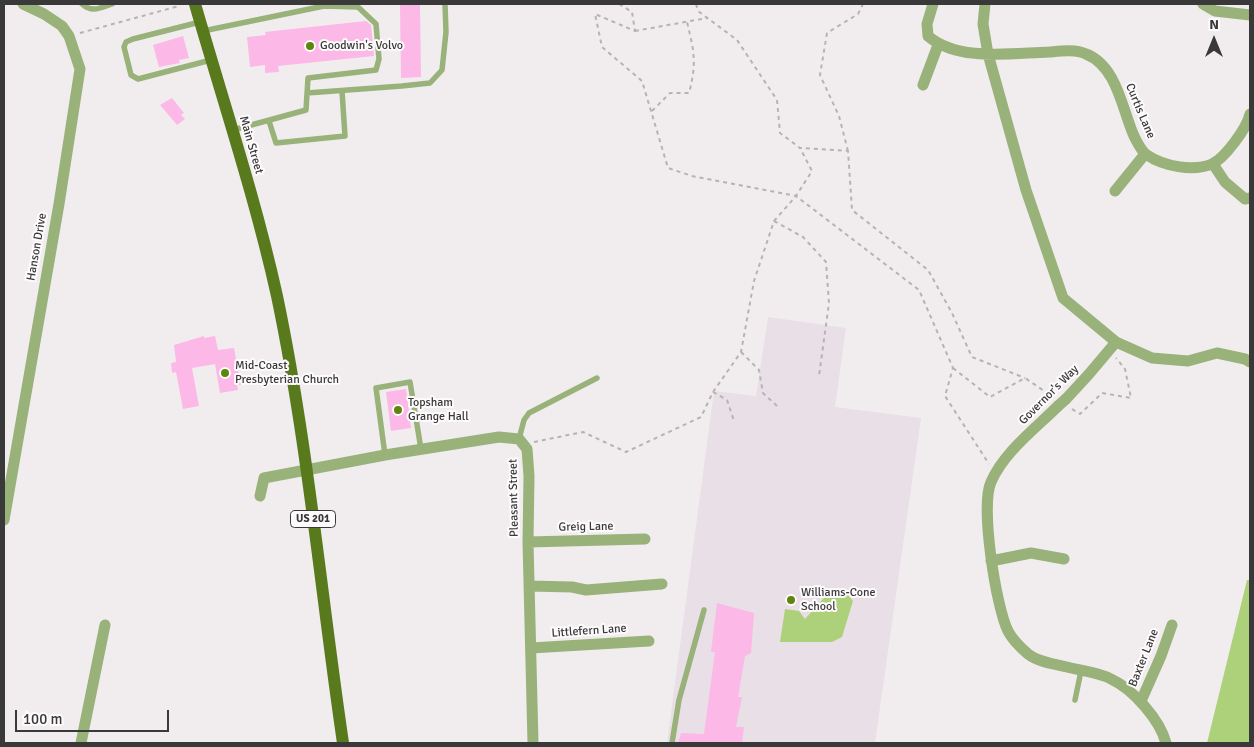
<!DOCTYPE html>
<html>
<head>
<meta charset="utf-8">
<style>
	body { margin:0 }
	#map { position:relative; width:1254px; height:747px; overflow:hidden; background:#f1edef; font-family:Signika,sans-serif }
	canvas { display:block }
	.frame { position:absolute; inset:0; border:5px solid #3a393a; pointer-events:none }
	.north { position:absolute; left:1189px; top:15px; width:50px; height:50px; -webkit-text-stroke:4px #fefbfd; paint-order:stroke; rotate:0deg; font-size:14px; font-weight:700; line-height:20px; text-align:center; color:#3a393a }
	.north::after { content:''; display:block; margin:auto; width:18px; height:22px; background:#3a393a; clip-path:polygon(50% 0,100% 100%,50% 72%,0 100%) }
	.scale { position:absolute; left:15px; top:710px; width:154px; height:22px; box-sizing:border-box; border:2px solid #3a393a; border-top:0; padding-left:6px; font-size:15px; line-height:18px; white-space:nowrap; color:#3a393a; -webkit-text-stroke:4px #fefbfd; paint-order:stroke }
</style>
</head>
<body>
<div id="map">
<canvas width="1254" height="747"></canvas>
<div class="frame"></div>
<div class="north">N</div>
<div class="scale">100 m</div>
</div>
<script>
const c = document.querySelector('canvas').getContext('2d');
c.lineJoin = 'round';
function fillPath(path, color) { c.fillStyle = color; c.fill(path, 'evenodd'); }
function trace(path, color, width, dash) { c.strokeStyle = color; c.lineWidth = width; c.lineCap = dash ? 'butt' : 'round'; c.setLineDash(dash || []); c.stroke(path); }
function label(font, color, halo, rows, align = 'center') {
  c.font = font + ' Signika,sans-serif'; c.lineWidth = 4; c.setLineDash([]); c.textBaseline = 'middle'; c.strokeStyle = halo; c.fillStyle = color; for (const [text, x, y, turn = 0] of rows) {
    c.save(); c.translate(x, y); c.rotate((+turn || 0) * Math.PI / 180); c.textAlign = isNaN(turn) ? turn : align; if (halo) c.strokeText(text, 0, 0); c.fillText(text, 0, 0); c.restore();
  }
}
fillPath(new Path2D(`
	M768,317L846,328L835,407L921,418L875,743H667L714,391L756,396Z`), '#e9dfe6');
fillPath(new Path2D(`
	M1247,580H1250V743H1207Z
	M848,595L853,601L842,637L832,642H780L785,609L799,611L805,619L824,598Z`), '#acd17a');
fillPath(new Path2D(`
	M400,4H420L421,77L401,78Z
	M366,21L371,25L374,56L278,66L279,72L265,73V65L250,67L247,37L266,35L265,32Z
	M183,36L189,58L179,60L180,63L159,67L153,45Z
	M172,98L184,113L181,115L185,119L177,125L160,105Z
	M204,336V338L215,336L218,350L234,348L241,385H237L238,390L220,393L215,364L192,368L199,406L183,409L176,372L172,373L171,363L176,362L174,345Z
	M406,389L411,428L391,431L386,392Z
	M717,603L754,613L751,653L745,656L738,697H742L736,727H744L742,743H678L681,733L704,734L715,652H711Z`), '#fcb8e7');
trace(new Path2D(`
	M619,4L632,12L635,31L595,14L602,47L642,81L668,168L692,176L796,196L919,290L953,368L945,396L989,464
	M696,4L698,11L737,40L777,100L780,133L800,148L848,151L852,210L928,270L952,313L972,357L1025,378
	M635,31L707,18
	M80,33L179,6
	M652,111L670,93H689C697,63 694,51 687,22
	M848,151L839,116L820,75L827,33L858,14L863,4
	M774,221L803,237L826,262L829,303L819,376
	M741,352L759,370L763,393L777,406
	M953,368L990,397L1025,378L1053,397
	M713,392L727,400L734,421
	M1072,409L1080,414L1102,393L1131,398L1125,369L1116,358
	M534,442L583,432L626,452L701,417L713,392L741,352L754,281L774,221L796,196L812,171L800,148`), '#b6b3b5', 2, [4, 4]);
trace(new Path2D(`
	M82,4C92,13 100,8 112,4
	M200,22L133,39L126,42L124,47L131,75L138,79L211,60
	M203,31L324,6L358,7L376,24L379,59L376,70L308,78L306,110L233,130
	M307,93L402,86L430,83L442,70L446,32L445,4
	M269,121L276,143L345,136L342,91
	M519,439L524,420L529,413L597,378
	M385,455L376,388L410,382L421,449
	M1075,700L1081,671
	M672,743L679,700L704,610`), '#99b27a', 5.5);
trace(new Path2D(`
	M933,4L927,24L928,36C958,62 1012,53 1049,52C1061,51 1075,49 1086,54C1117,66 1122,109 1134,136C1137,142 1141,151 1147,155C1163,166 1193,172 1212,164C1225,158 1247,128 1250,114
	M985,4L983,24L988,54L1026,190L1063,298L1116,342L1089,374L1066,399
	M1203,4L1215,11L1250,15
	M923,85L938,45
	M1213,164L1225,182L1245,199L1250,198
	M1115,191L1145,154
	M1116,342L1152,358L1188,361L1217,353L1245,359L1250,362
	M1058,406C1035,429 1004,452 991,482C980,506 996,607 1008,631C1012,639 1021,648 1028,654C1038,662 1054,664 1067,667C1081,671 1098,672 1111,679C1133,689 1160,720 1166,743
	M260,496L264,478L385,455L499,437L519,439L527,449L529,476L528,542L533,743
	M4,520L59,204L80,69L69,36L62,26L44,14L23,4
	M528,542L645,539
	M991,561L1031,553L1064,559
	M530,586L572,587L586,590L662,584
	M531,648L649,641
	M1141,701L1161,656L1172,625
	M81,743L105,625`), '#99b27a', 11);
trace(new Path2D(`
	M195,4C223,101 255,197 277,296C308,444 321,594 343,743`), '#587a1d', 12);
trace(new Path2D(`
	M1058,406L1066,399`), '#99b27a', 11);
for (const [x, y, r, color] of [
	[310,46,5,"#5e860d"],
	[225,373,5,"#5e860d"],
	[398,410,5,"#5e860d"],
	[791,600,5,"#5e860d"]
]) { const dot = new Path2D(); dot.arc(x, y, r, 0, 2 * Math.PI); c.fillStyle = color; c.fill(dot); trace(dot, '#fefbfd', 2); }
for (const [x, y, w] of [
	[313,519,45]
]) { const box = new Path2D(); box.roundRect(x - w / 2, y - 8.5, w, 17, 4); c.fillStyle = '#fefbfd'; c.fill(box); trace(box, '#3a393a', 1); }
label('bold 11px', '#3a393a', null, [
	["US 201",313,519]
]);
label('12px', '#3a393a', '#fefbfd', [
	["Goodwin's Volvo",320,46],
	["Mid-Coast",235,366],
	["Presbyterian Church",235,380],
	["Topsham",408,403],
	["Grange Hall",408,417],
	["Williams-Cone",801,593],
	["School",801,607]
], 'left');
label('12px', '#3a393a', '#fefbfd', [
	["Curtis Lane",1140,111,67],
	["Main Street",251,145,74],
	["Hanson Drive",37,247,-80],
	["Governor's Way",1049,395,-45],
	["Pleasant Street",514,498,-91],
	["Greig Lane",586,527,-1],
	["Littlefern Lane",589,631,-4],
	["Baxter Lane",1144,658,-68]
]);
</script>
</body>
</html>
